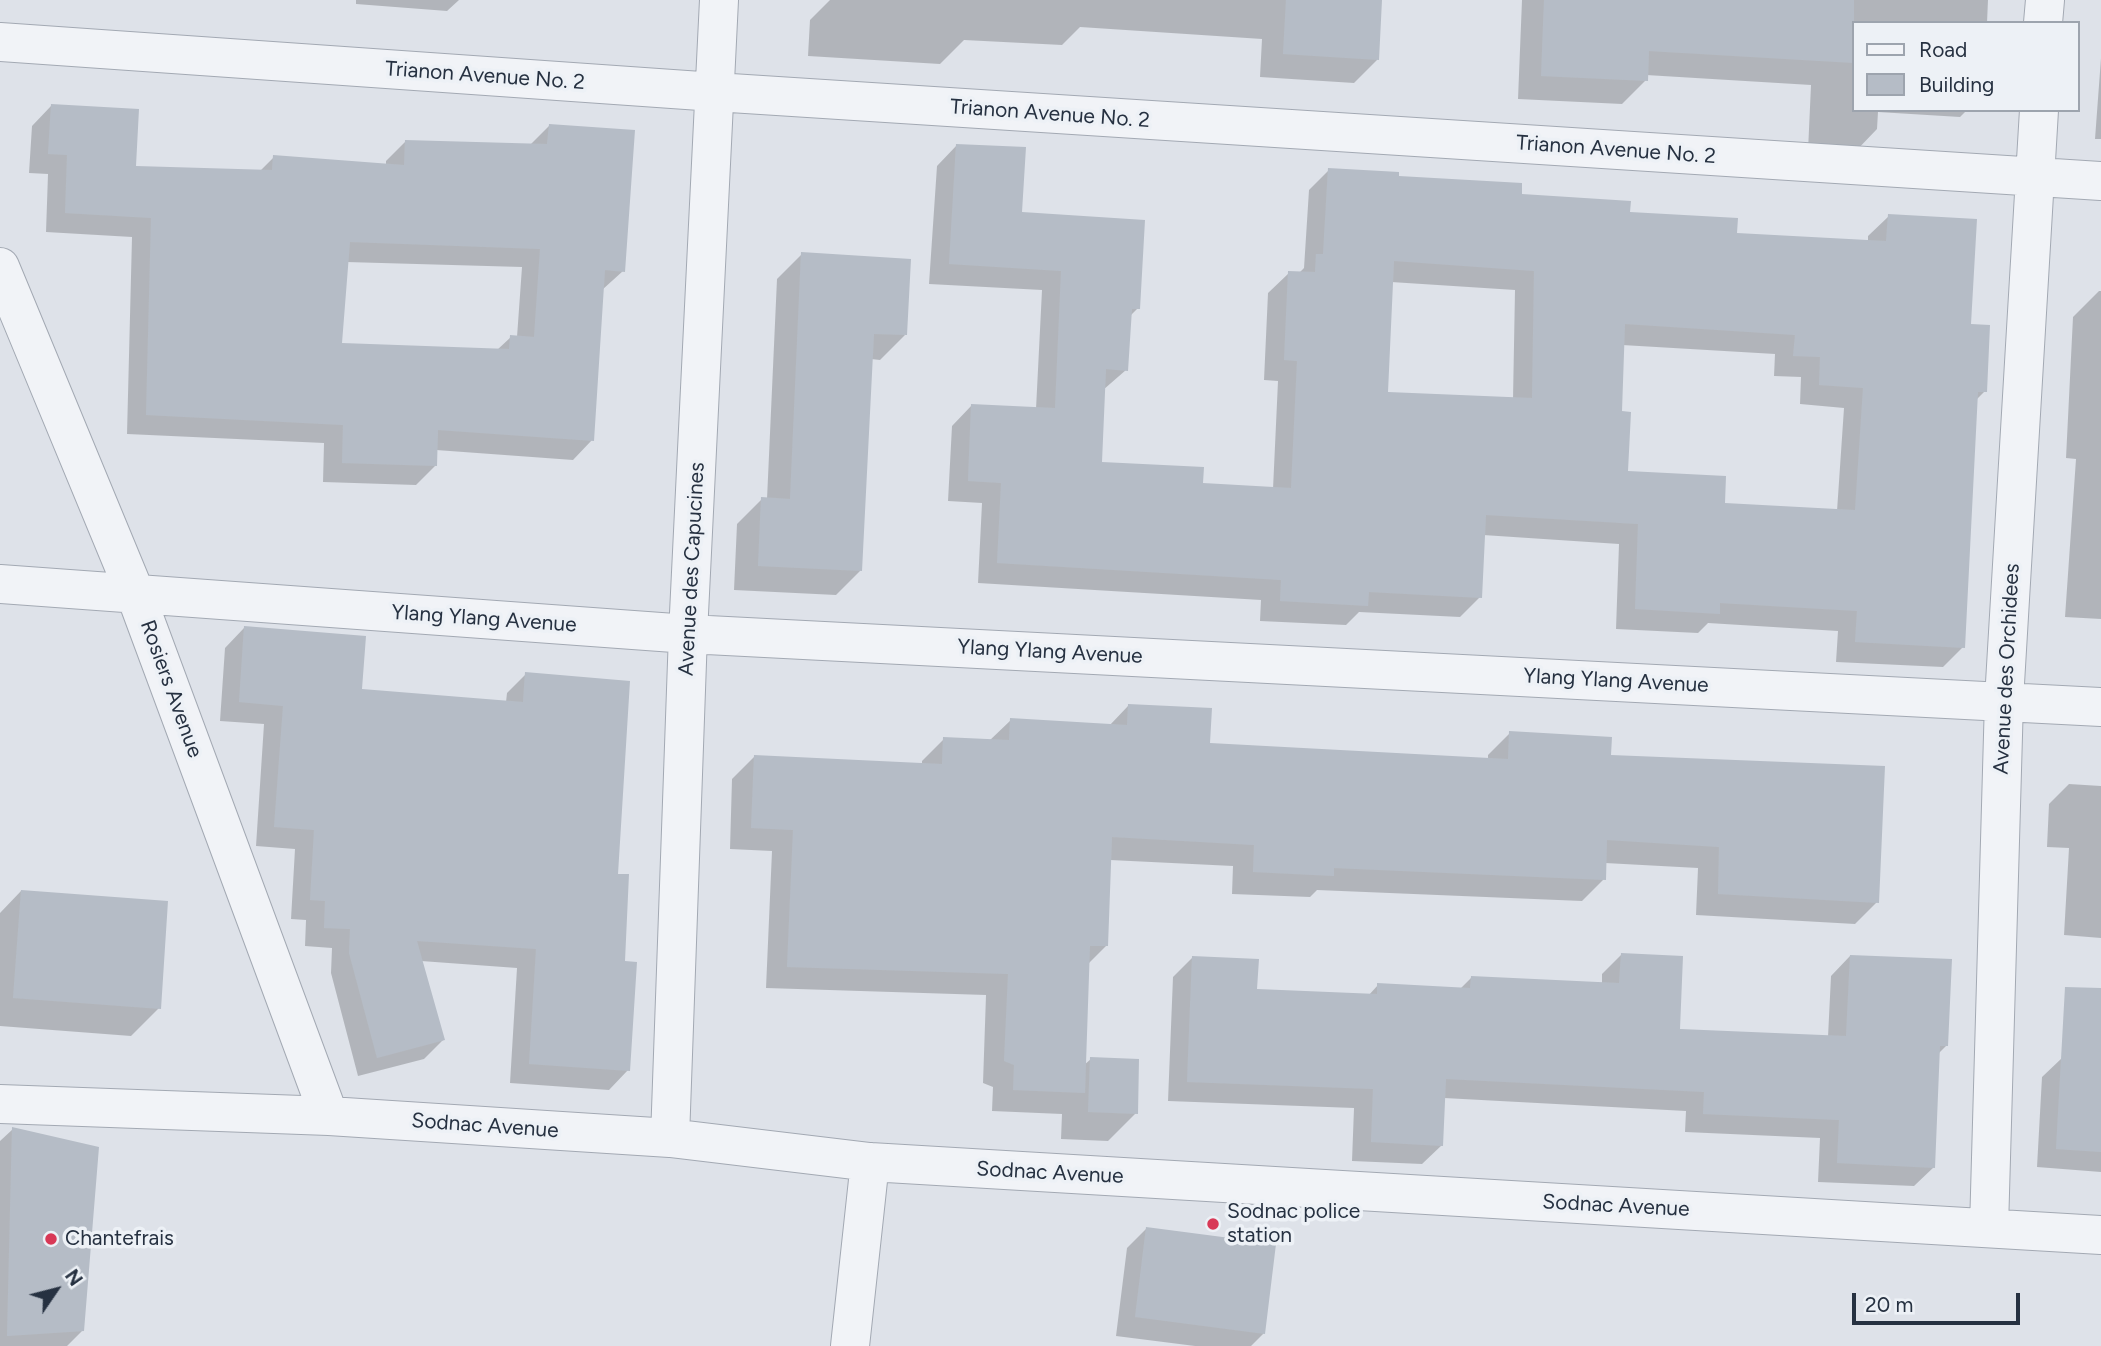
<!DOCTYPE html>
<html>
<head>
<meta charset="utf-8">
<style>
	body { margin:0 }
	#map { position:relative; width:2101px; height:1346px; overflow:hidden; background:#dee2e9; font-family:Figtree,sans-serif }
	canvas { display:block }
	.legend { position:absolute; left:1852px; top:21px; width:228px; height:91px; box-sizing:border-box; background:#edf1f6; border:2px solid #9da4ae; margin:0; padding:9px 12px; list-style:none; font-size:21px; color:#263141 }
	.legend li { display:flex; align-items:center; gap:14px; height:35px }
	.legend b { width:35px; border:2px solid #9da4ae }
	.north { position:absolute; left:21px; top:1255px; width:70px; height:70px; -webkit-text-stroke:5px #edf1f6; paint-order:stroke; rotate:55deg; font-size:19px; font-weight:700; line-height:28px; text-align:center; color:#263141 }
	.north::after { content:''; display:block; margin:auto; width:24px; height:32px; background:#263141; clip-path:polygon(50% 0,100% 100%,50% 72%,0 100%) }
	.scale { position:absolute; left:1852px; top:1293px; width:168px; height:32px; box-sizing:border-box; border:4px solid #263141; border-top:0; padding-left:9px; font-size:21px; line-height:24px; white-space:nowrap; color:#263141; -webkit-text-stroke:5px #edf1f6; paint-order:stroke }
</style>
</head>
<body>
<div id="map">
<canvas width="2101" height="1346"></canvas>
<ul class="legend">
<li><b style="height:9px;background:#f1f3f7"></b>Road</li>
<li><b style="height:19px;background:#b5bcc6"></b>Building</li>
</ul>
<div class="north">N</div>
<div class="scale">20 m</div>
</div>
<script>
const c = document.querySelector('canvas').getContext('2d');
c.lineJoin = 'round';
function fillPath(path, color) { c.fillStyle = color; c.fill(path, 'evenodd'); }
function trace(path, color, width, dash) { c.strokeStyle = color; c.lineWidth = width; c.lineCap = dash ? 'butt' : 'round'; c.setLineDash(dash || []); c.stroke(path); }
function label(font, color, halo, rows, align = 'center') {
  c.font = font + ' Figtree,sans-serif'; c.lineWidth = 7; c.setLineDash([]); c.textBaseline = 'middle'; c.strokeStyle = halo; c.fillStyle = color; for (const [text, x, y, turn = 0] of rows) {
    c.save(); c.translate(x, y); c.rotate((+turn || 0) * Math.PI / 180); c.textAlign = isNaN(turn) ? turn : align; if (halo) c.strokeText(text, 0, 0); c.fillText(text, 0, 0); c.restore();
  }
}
fillPath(new Path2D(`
	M356,0H459L447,11L356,4Z
	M830,0H1380L1377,60L1354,83L1260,77L1262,39L1080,27L1062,45L964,40L940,64L808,56L810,20Z
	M1522,0H1988L1987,23H1854V110H1967L1960,117L1878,112L1877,129L1854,153L1808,151L1811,85L1646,75V80L1622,104L1518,99Z
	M2101,58V139H2095Z
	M51,106L135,168L259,172L274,157L386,165V161L405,142L530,145L549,126L623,271L602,290L592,440L573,460L436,450L435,466L416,485L323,482L324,443L127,434L132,237L46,232L48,174L29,173L32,126ZM346,262L522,267L517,337H511L497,350L341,344Z
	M957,145L1021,214L1138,308L1129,317L1126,370L1103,390L1100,464L1201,485L1273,489L1278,381L1264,380L1268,293L1289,273H1299L1304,268L1309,190L1329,170L1520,195L1735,235L1868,242V236L1889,216L1969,326L1985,391L1976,400L1963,647L1943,667L1836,662L1838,631L1708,623L1698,633L1616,629L1619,544L1483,535L1480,597L1460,617L1359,612L1346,625L1260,621L1261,600L978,583L982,503L948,501L952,426L972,405L1036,409L1042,290L929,284L937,166ZM1391,282L1515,290L1513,399L1386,393ZM1622,345L1775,354L1774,376L1801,377L1800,404L1844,408L1837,511L1723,505L1626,472L1620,413Z
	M802,254L905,335L880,360L871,359L860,571L836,595L734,590L737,524L762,499H767L777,279Z
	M2099,291H2101V619L2065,617L2076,459L2066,458L2073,317Z
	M244,628L361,691L506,702L507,693L526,674L616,875L628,1070L609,1090L510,1083L517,968L421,961L443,1040L424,1059L358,1076L331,973L332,948L305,946L306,920L291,919L295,849L256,846L264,724L220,721L225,648Z
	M1128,706L1209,745L1488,760V755L1510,733L1609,757L1877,902L1855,924L1696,915L1698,868L1605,863L1604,879L1582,901L1317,890L1310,897L1232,894L1233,866L1110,860L1107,945L1088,964L1084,1065L1091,1059L1136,1113L1108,1141L1061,1139L1062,1114L992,1111L993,1087L983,1083L986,995L766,988L772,851L730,849L732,779L754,757L922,765V761L944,739L989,741L1011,720L1109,726Z
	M2069,784L2101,786V938L2064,935L2069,848L2047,847L2049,804Z
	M21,891L159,1008L131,1036L0,1026V913Z
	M1621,955L1678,1030L1828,1037L1831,976L1850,956L1946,1046L1938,1054L1934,1167L1914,1186L1818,1182L1820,1138L1685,1132L1686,1111L1444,1098L1442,1145L1422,1164L1352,1161L1354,1108L1168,1101L1173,977L1192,958L1255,990L1368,996L1378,985L1460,989L1471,978L1602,984V974Z
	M2062,1058L2101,1060V1172L2037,1167L2042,1077Z
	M13,1129L82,1331L67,1346H0V1141Z
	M1147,1228L1264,1333L1251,1346H1195L1116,1336L1127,1248Z`), '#0003');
fillPath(new Path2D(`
	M1286,0H1382L1379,60L1283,54Z
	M1544,0H1854V63L1649,51L1648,81L1541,76Z
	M51,104L139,109L136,166L272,170L273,155L404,165L405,140L547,144L549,124L635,130L625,272L605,270L594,441L438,430L437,466L342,463L343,425L146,415L151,218L65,213L67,155L48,154ZM350,242L540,249L534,337L510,335L509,349L342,343Z
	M956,144L1026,147L1022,212L1145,220L1140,309H1132L1128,371L1106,369L1102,462L1204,467L1203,483L1291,488L1297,361L1284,360L1288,271L1315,272L1316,254H1323L1328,168L1399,172V176L1522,183V194L1631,201L1630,212L1738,218L1737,233L1886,241L1888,214L1977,219L1971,324L1990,325L1987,392H1978L1965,648L1855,642L1857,611L1720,603V614L1635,609L1638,524L1486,515L1482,598L1369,592L1368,606L1280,601L1281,580L997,563L1001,483L968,481L971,404L1055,408L1061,271L949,264ZM1394,261L1534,271L1532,398L1388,392ZM1625,324L1795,335L1793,356L1820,357L1819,385L1863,388L1855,510L1725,503L1726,476L1628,471L1631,412L1622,411Z
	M801,252L911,259L907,335L874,334L862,571L758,566L761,497L790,499Z
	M244,626L366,636L362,689L523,702L525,672L630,681L618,874H629L625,961L637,962L630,1071L529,1064L536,949L417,941L445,1040L377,1058L349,953L350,929L324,928L325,901L310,900L314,830L274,827L283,706L239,702Z
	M1128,704L1212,708L1210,743L1508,759L1509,731L1612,737L1611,755L1885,766L1879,903L1718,894L1719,847L1607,840L1606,880L1334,868V876L1253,872L1254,845L1112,837L1108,946H1090L1085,1093L1013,1090L1014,1065L1004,1061L1008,974L787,967L793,830L751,828L754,755L942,764L943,737L1009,740L1010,718L1127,725Z
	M21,890L168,901L161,1009L13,998Z
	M1621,953L1683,956L1680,1029L1846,1036L1850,955L1952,959L1948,1046H1940L1935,1168L1837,1163L1839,1120L1703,1114L1704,1092L1446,1079L1443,1146L1371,1142L1373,1089L1187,1082L1192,956L1259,959L1257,989L1377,994V983L1470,988L1471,976L1619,983Z
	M2065,987L2101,988V1152L2056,1149Z
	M1090,1057L1139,1059L1138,1114L1088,1112Z
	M12,1127L99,1147L84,1331L7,1336Z
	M1146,1227L1276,1244L1265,1334L1135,1317Z`), '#b5bcc6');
const minor = new Path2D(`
	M2043,23L2045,0
	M0,42L715,92L2101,181
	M0,267L135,593L329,1116
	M0,584L688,634L2101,707
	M0,1104L329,1116L670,1138L870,1162L2101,1235
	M670,1138L688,634L719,0
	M1989,1228L2004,700L2039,110
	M850,1346L870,1162`);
trace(minor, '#a3a9b3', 40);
trace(minor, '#f1f3f7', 38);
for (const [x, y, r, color] of [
	[1213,1224,7,"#d83856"],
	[51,1239,7,"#d83856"]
]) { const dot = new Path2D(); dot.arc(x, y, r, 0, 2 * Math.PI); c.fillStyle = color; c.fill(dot); trace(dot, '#edf1f6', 2.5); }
label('21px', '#263141', '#edf1f6', [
	["Trianon Avenue No. 2",485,76,4],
	["Trianon Avenue No. 2",1050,114,4],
	["Trianon Avenue No. 2",1616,150,4],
	["Avenue des Capucines",692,569,-87],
	["Ylang Ylang Avenue",484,619,4],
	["Ylang Ylang Avenue",1050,652,3],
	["Avenue des Orchidees",2007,669,-87],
	["Ylang Ylang Avenue",1616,681,3],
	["Rosiers Avenue",171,689,70],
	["Sodnac Avenue",485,1126,4],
	["Sodnac Avenue",1050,1173,3],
	["Sodnac Avenue",1616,1206,3]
]);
label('21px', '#263141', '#edf1f6', [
	["Sodnac police",1227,1212],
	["station",1227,1236],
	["Chantefrais",65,1239]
], 'left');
</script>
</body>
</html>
